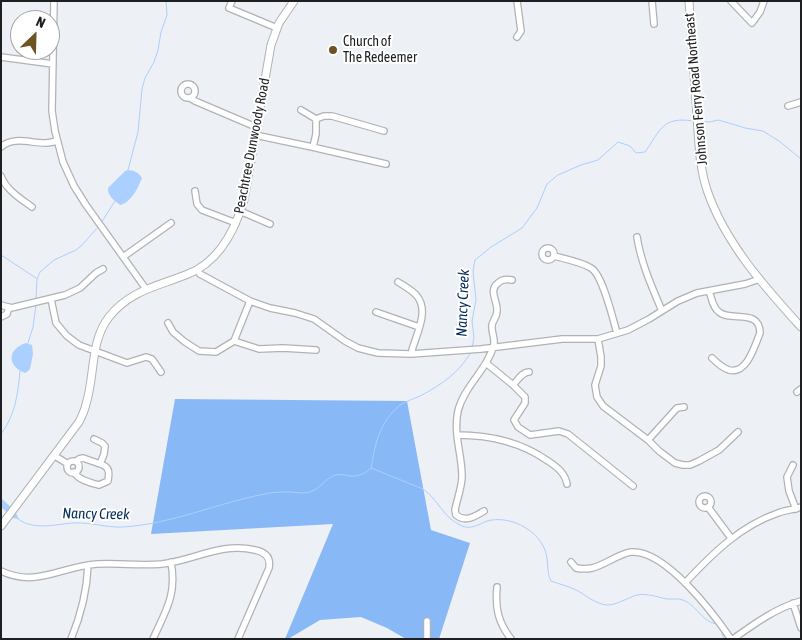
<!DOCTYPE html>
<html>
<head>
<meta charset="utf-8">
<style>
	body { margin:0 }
	#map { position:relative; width:802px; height:640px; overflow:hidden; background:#edf0f4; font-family:"Asap Condensed",sans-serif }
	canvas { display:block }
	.frame { position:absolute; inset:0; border:2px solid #1e1f21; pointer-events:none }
	.north { position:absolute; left:10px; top:10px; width:50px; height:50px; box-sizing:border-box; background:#fff; border:1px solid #a5a5a6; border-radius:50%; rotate:24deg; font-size:14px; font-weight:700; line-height:20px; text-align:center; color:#1e1f21 }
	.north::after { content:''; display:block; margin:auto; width:18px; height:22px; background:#6e5125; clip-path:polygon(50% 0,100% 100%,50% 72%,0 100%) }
</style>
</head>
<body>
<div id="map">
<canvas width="802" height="640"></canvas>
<div class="frame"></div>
<div class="north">N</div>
</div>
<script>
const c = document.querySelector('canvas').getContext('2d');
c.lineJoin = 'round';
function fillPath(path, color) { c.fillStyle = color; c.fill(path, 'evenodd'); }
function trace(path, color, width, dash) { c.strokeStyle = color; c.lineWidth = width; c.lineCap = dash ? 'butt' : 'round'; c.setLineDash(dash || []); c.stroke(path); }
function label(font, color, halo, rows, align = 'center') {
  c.font = font + ' "Asap Condensed",sans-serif'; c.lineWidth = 4; c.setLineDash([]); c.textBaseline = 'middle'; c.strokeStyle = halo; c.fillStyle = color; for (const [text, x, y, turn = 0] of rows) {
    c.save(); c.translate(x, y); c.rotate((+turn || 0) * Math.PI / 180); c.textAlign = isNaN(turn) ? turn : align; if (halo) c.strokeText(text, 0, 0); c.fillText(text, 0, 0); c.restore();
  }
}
fillPath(new Path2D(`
	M175,399L407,401L431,530L470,543L439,639H406L387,628L361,617L320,620L288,639H285L333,524L151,534Z`), '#89b8f6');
fillPath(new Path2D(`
	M128,170C134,170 139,173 142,178C138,188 132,201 121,205C115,202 107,195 108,188L125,171Z
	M26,343L32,345L33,354L30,369L28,371L25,373C7,366 7,349 26,343Z
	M1,498L14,510L19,519L13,518L1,507Z`), '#abcffe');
trace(new Path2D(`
	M700,121L710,122L718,120L729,123L745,128L763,131L779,141L801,159
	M128,170L138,132L142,89L145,78L154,62L158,50L161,32L167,15L166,1
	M101,223L115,201
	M1,255L36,278
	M36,298L37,279L40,272L54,260L76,250L81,246L99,226
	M28,343L33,327L36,305
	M472,348L474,338L472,321L476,300L473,271L475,260L491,247L522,228L537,208L547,184L558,175L581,165L598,160L618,142L630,146L636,153L645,152C660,131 662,116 693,121
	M1,434C15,416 18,394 20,371
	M371,468L423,489C438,499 443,518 462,526C471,530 479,524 487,521C509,515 537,529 545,550C549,561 546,571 551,581C559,584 568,586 576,590C586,595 595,604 607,605C617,605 627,598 637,595C647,593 657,597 667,599C671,599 675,599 679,599C695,601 701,622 716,624
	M18,519C34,531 56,524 74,523C91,522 107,528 123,527C172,524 217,503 265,494C272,492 280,492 287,492C295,492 303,494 310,492C320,489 325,479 335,475C341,474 345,475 350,476C358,477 366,473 371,468C375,444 380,422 399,406C404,402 413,399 420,396C441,385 459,373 471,352
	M722,632V635L725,639`), '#abcffe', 1);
const minor = new Path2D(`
	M54,1L52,111L55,131L63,162L74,186L86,205L146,289
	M232,1L229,8L277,28
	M652,1L654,24
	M731,1L752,23L760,12L764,1
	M517,37L521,31L517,1
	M1,57L53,64
	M181 91a7 7 0 1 1 14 0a7 7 0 1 1-14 0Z
	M190,98L195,101L256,127
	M788,106L801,102
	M301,110L316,119
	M316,119L324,116H332L384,131
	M255,135L312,147L386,164
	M1,147C13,136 30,143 45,143C49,143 53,142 57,141
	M313,147L316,134V119
	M1,176C6,190 21,199 32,207
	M195,191L197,204L202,210L236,223
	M240,211L270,224
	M637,237C641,263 652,287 662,311
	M542 254a6 6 0 1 1 12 0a6 6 0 1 1-12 0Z
	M554,256C565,259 581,262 591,268C603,275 613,320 617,333
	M123,257L171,223
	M197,270L200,274L250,301L270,308L295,313L314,319L345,341L358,348L378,353L411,354L481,349L562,339H598L628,330L649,319L678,301L697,293L745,284L760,279
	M398,282C404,286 412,290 417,296C430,312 415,336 411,354
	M709,291C712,298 712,307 719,312C730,322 760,308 760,333C755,345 747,375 729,370C723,368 717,363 712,358
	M51,299L56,323L67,336L79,345L127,363L146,357L152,359L161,372
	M1,305L11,308L65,295L80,288L96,273L103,269
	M376,312L419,327
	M1,317L7,314L9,307
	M168,323L173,332L185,342L199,351L216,352L234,341L250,301
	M598,339L601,357V366L595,385L597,397L603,406L648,440L659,451L675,463L683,465H690L699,461L719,450L738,432
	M234,341L259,349L283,348L316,350
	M486,363L513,385L525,397V403L514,420L518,427L530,435L559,431L568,434L633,486
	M513,385C518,380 522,372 529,372
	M797,392L801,389
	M457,435C490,435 521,442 548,461C557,467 565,473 567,484
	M94,439L102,443L105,446L104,454L100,464
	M648,440L677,408L684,407
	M55,456L68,464
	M67 467a6 6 0 1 1 12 0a6 6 0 1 1-12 0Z
	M793,465L787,477L789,491L796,509
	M74,472C78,480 91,483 99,485L108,481C109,474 110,468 103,465L83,458L79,459L76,461
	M699 502a6 6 0 1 1 12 0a6 6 0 1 1-12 0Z
	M708,507L731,538
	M484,511C475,516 466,523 456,515L455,510C457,499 462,487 462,476C462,455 453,433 458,411C464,386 488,369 494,344C495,338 491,331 492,325C493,320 497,317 497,311C498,302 488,290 498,283C502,279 507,279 512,280
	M571,562L576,568C581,569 587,569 592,568C605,565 618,554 631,552C665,549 713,613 731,639
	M1,571C37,588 62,566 97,564C119,563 141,566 162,564C195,560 221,542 255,550C265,552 271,557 269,568L238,639
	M685,583C712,554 740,526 778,513C785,510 793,510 801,507
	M497,587C495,608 498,622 511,639
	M793,603L801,628
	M71,639C81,615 87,591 88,565
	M153,639C166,610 177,595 171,562
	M427,639V621
	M733,639C754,624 776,608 801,601`);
const major = new Path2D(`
	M689,1L699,145C700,160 702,175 707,190C725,243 764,286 801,327
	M1,526L79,422C82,416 85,410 86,404C95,376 90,341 109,317C130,290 159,286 188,274C219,262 235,230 244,200L271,45L279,23L294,1`);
trace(minor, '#b0b3b6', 8);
trace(major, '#b0b3b6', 9);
trace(minor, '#fff', 5.5);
trace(major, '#fff', 7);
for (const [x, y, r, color] of [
	[333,50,5,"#6e5125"]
]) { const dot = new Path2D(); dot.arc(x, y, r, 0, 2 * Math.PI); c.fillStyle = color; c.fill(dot); trace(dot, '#fff', 2); }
label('14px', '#1e1f21', '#fff', [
	["Church of",343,42],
	["The Redeemer",343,58]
], 'left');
label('14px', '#1e1f21', '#fff', [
	["Johnson Ferry Road Northeast",696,89,-95],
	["Peachtree Dunwoody Road",252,146,-79]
]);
label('italic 15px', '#022b5a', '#fff', [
	["Nancy Creek",463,303,-88],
	["Nancy Creek",96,514,1]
]);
</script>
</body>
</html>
